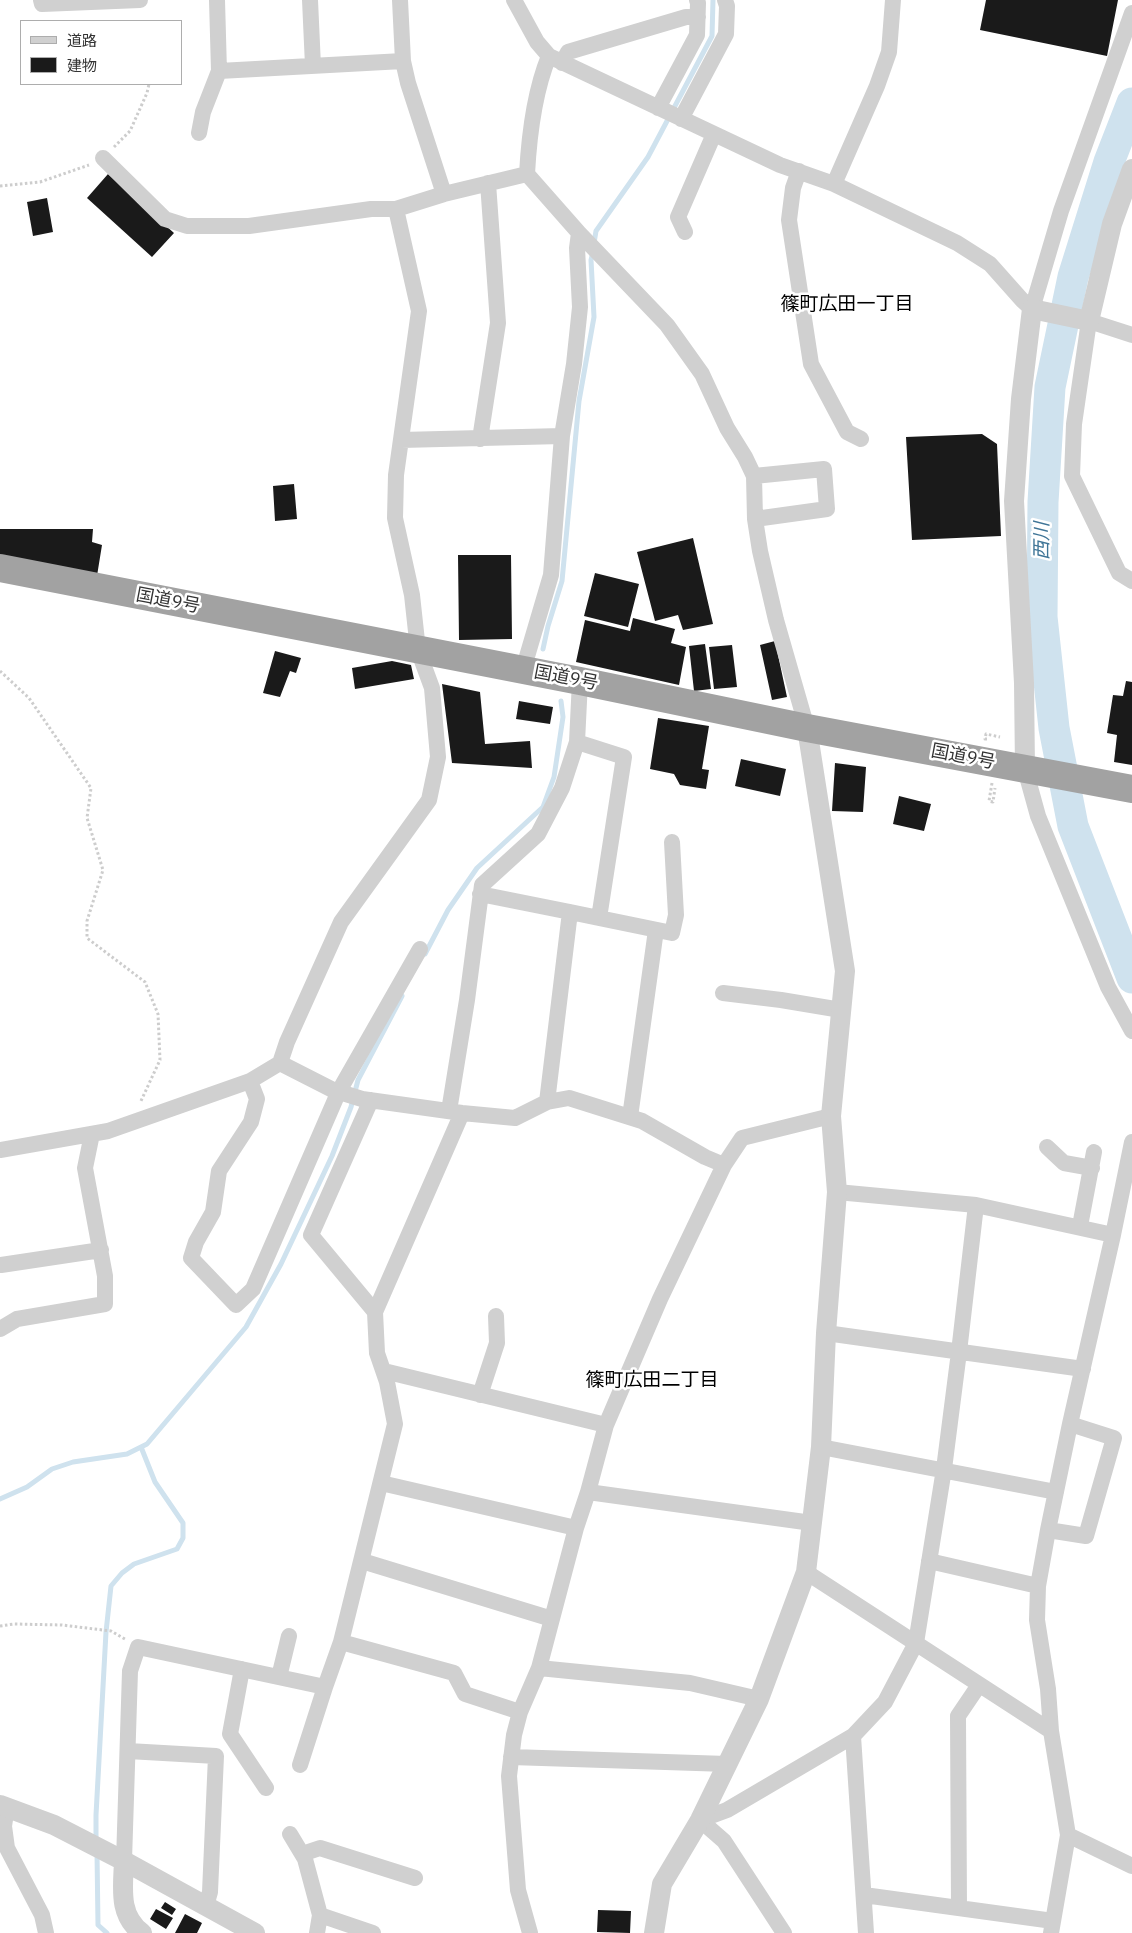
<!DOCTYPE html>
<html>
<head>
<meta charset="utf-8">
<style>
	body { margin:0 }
	#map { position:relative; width:1132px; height:1933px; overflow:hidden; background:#fff; font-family:"IBM Plex Sans","Noto Sans JP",sans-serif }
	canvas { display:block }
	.legend { position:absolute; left:20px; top:20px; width:162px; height:65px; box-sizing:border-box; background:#fff; border:1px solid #adadad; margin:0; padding:6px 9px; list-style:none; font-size:15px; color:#333 }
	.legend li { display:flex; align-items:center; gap:10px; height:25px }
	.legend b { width:25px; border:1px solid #adadad }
</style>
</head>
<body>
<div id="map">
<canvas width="1132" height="1933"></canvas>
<ul class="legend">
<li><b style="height:6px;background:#d0d0d0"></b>道路</li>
<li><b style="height:14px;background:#1a1a1a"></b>建物</li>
</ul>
</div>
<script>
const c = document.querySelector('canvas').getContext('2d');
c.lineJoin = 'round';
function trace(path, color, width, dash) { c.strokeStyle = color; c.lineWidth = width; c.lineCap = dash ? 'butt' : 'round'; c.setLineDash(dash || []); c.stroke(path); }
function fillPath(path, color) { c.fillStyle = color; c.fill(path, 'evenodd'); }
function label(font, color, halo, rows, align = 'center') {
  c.font = font + ' "IBM Plex Sans","Noto Sans JP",sans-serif'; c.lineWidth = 5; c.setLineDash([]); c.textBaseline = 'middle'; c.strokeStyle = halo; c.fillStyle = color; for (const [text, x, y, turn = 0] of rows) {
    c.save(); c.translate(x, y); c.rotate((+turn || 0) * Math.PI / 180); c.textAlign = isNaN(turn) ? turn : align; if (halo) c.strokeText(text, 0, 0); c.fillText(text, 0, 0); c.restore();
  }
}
trace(new Path2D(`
	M594,243L596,231L648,157L712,36L713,0
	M543,649L548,626L562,581L579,401L594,317L591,260L593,252
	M425,954L448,910L477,868L543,807L554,777L563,717L561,701
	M0,1499L27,1487L52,1469L73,1462L127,1454L147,1444L246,1327L281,1264L332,1156L351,1107L358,1080L402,996
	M96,1842V1815L106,1632L111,1586L122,1573L134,1564L177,1549L183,1538V1523L155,1482L141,1447
	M97,1853L98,1925L107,1933`), '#cfe2ee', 5);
trace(new Path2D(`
	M1132,103L1109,162L1073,277L1050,387L1043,502L1042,617L1054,728L1073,826L1132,978`), '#cfe2ee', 31);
fillPath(new Path2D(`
	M986,0H1118L1107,56L980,30Z
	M108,174L174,233L152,257L87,198Z
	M47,198L53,232L33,236L27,202Z
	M982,434L997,444L1001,536L912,540L906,437Z
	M294,484L297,519L275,521L273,486Z
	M0,529H93L92,542L102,545L96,582L0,563Z
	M693,538L713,624L683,630L678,615L655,621L637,552Z
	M458,555H511L512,639L459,640Z
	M595,573L639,584L628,627L584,616Z
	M633,618L675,629L671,643L686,647L679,685L576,662L585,620L630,631Z
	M775,641L787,697L772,700L760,645Z
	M705,644L711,689L694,691L689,646Z
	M732,645L737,687L714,689L709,647Z
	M275,651L301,658L296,673L290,671L280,697L263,693Z
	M392,661L411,665L414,679L355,689L352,668Z
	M1126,681L1132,682V765L1114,762L1117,735L1107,733L1113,695L1123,696Z
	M442,684L480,692L485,744L530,741L532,768L452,763Z
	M519,701L553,707L550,724L516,719Z
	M658,718L709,726L702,769L709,770L706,789L680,785L674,774L650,769Z
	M741,759L786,769L780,796L735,786Z
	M835,763L866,767L863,812L832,811Z
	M899,796L931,804L924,831L893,824Z
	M165,1902L176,1909L172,1915L161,1908Z
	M156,1909L173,1918L166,1929L150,1919Z
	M598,1910L631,1911L630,1933L597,1932Z
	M185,1914L202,1923L197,1933H175Z`), '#1a1a1a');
trace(new Path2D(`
	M114,147L130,131L147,93L149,84
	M0,186L40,182L89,165
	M0,671L29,698L91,788L87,818L103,870L87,921V938L145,982L158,1014L160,1060L140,1103
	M987,739H985L986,734L1000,737
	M992,783L989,801L993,802L995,788
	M0,1626L14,1624L62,1625L111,1631L125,1639`), '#cdcdcd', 3, [2.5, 2.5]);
trace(new Path2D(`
	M41,0L42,4L140,0
	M217,0L219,71L403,61L408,83L444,194
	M310,0L313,66
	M400,0L403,61
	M514,0L537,42L549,56L780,165L834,184L957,243L990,264L1022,300L1032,309L1061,211L1132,13
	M549,56C535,90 529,137 527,174L579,233L667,325L702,374L727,428L745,457L754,476L755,519L760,551L776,620L807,728
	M562,63L568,52L686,17H698
	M658,108L697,35L698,3L697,0
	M681,119L726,34L727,6L725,0
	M199,133L203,112L219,71
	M103,158L165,219L187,226H249L371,209H396L444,194L527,174
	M799,171L793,188L789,220L811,364L847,432L861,439
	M834,184L877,86L889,52L893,0
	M685,232L678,217L714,134
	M1132,335L1089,321L1074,424L1072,476L1119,573L1132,581
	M480,439L498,323L488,183
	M401,440L562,436
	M754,476L824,469L827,509L755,519
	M523,670L551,575L562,436L574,364L580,307L577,248L579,233
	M1025,769L1038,816L1108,987L1132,1031
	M480,894L570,912
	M599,918L672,933L676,915L672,842
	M723,993L781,1000L841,1010
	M280,1063L333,1090L362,1099L462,1113L515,1118L547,1102L569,1098L642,1121L705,1157L724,1165
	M250,1081L257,1099L251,1122L219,1171L213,1212L196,1242L191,1258L236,1305L253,1289L339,1091L420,949
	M371,1100L311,1235L375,1312
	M547,1102L570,912L599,918L624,757L577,742L580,681
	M449,1111L467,1000L482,885L538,834L562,788L577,742
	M630,1117L656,930
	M1047,1147L1064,1163L1092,1168
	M0,1150L108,1131L250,1081L280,1063L287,1042L341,922L429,800L438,757L432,688L418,650L412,595L395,518L396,475L419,311L396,209
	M837,1192L976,1205L1113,1235
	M1080,1226L1094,1152
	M1,1265L101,1250
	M0,1329L17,1319L105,1304V1276L85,1168L92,1134
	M826,1333L1083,1369
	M384,1371L606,1425
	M480,1395L497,1343L496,1316
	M821,1447L1056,1492
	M381,1483L576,1528
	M588,1492L812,1523
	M1048,1530L1086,1536L1114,1438L1070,1424
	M362,1561L552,1619
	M929,1561L1038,1586
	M806,1572L1051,1731
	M341,1642L454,1673L465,1694L520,1712
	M539,1668L690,1683L759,1699
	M242,1669L230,1734L266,1788
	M279,1677L289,1636
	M128,1751L216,1756L210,1892L206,1906
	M511,1757L727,1764
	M300,1765L325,1687
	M7,1807L4,1826L7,1848L42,1915L46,1933
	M290,1834L305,1859L320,1915L317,1933
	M1068,1835L1132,1866
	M302,1854L320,1848L415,1878
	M124,1861L130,1671L138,1647L325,1687L341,1642L395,1424L387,1382L377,1353L375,1312L462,1113
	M864,1895L1053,1921
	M959,1908L958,1716L979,1685
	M320,1915L373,1933
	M530,1933L518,1890L509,1776L514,1735L520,1712L539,1668L576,1528L588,1492L606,1425L660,1299L724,1165L742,1138L831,1116
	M784,1933L724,1841L700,1820L727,1810L853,1736
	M866,1933L853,1736L885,1702L916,1643L944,1469L959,1352L976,1205
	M1051,1933L1068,1835L1051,1731L1048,1689L1037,1620L1038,1586L1048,1530L1070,1424L1113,1235L1132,1142`), '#d0d0d0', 16);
trace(new Path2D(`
	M1025,769L1024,683L1014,501L1021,399L1032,309L1089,321L1112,224L1132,169
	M0,1805L54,1825L124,1861L255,1933
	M124,1861C123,1888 118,1915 142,1933
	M654,1933L662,1884L700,1820L759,1699L806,1572L821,1447L826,1333L837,1192L831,1116L845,971L807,728`), '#d0d0d0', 20);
trace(new Path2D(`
	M0,568L580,681L807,728L1132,789`), '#a2a2a2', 28);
label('18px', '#333', '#fff', [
	["国道9号",168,601,11],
	["国道9号",566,678,11],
	["国道9号",963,757,11]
]);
label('19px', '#000', '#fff', [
	["篠町広田一丁目",847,305],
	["篠町広田二丁目",652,1381]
]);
label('italic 19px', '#3f7597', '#fff', [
	["西川",1043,541,-90]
]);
</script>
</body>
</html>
